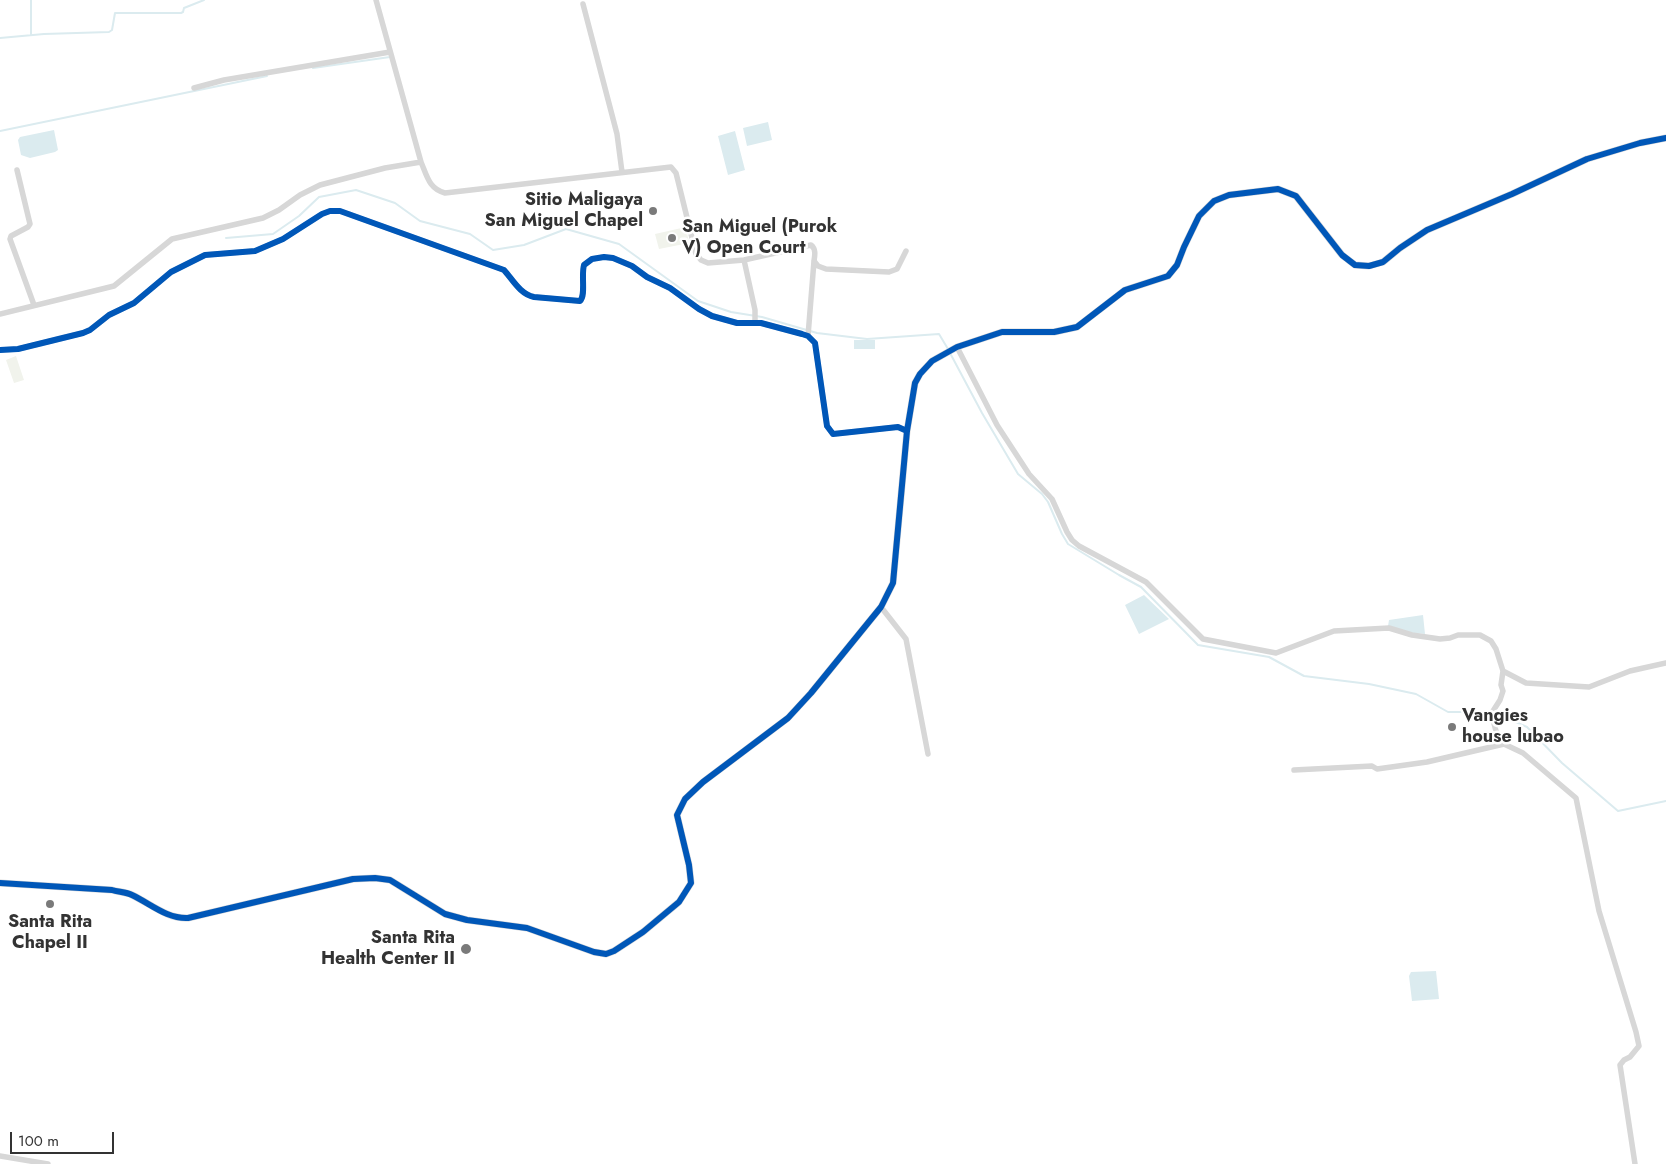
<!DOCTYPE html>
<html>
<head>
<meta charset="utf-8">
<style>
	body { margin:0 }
	#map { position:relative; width:1666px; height:1164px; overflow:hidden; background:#fff; font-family:Jost,sans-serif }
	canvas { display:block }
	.scale { position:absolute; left:10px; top:1132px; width:104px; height:22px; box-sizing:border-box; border:2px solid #333; border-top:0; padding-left:6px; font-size:15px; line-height:18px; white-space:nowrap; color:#333; -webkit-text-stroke:4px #fff; paint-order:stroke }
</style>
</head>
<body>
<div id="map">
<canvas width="1666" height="1164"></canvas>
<div class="scale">100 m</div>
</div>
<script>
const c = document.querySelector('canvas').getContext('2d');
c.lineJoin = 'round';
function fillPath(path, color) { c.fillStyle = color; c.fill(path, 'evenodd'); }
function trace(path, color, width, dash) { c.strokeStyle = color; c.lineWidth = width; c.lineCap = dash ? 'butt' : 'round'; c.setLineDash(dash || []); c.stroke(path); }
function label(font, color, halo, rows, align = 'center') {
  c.font = font + ' Jost,sans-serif'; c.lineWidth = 5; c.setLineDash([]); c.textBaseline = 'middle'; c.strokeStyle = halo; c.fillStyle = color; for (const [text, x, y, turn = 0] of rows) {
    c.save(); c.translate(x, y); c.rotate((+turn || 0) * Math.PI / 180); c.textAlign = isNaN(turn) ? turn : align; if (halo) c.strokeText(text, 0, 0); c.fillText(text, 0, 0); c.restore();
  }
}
fillPath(new Path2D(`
	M686,227L689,243L659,249L655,234Z
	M16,356L24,380L14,383L6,360Z`), '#f1f3ec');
fillPath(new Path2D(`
	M768,122L772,140L747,146L743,128Z
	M54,130L58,150L55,152L30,158L21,155L18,140L20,137Z
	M735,131L745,170L728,175L718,136Z
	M854,340H875V349H854Z
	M1144,595L1169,619L1139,634L1125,605Z
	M1423,615L1425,634L1413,633L1388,626L1389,620Z
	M1436,971L1439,999L1412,1001L1409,976L1411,972Z`), '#dbebef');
trace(new Path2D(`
	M31,0V35
	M0,38L44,34L109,32L112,30L115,13H181L183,12L184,8L204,0
	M313,68L390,57
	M0,131L267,76
	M226,238L273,234L299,216L319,197L356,190L395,203L420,221L470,234L493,250L524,245L566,229L619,244L698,301L731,312L762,317L817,333L867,339L939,334L948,349
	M950,353L982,413L1018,474L1042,494L1048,502L1062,534L1068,544L1119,575L1141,587L1198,645L1269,657L1304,676L1369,684L1416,694L1448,712H1490
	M1495,713L1527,727L1562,763L1618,811L1666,801`), '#dbebef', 2);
trace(new Path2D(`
	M376,0L421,162
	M583,4L617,134L622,172
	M194,88L224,80L390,52
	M17,170L30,224L28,227L11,236L10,239L34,305
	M744,260L755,310V323
	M814,261L818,266L826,269L889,272L897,269L906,251
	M0,314L114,286L172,239L263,218L279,210L300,195L320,185L385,168L421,162C427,176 429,189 445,193L671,167L676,173L678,181L696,254L701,260L708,263L744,260L811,245C816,249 815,255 814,261L808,336
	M957,347L997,425L1029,474L1052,499L1067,532L1072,540L1079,546L1146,582L1203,639L1276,653L1334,631L1389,628L1412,635L1440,639L1450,638L1458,635H1480L1491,641L1496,649L1503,671L1526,683L1589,687L1630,671L1666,663
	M0,350L18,349L83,333L90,330L109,315L134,303L171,272L205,255L255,251L283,239L322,214L330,211H340L504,270C513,280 520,294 534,297L580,301C586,296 581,275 584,265L592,259L604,257L613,258L632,266L647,277L670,288L699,309L712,316L737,323H761L802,334L808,336L815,343L827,426L833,434L898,427L907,431
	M881,607L906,639L928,754
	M1503,671L1501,685L1503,691L1500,700L1493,711L1492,716L1496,731L1504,744L1523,753L1576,798L1599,911L1636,1032L1639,1046L1630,1057L1624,1060L1620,1065L1635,1164
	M1294,770L1372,766L1377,769L1427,762L1504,744
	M0,1156L48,1164`), '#d7d7d7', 5.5);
trace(new Path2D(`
	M0,883L112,890C118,892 126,892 132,895C151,904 167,919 188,918L353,879L375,878L390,880L445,914L467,920L527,928L594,952L606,954L614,951L643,932L679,902L691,883L689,865L677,815L685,799L703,782L788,718L811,693L881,607L893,583L907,431L915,383L920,374L932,361L957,347L1002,332H1054L1077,327L1125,290L1168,276L1177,265L1184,247L1199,216L1214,201L1229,195L1278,189L1296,196L1342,255L1355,265L1369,266L1383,262L1400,248L1427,230L1512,194L1587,159L1640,143L1666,138`), '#d7d7d7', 7);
trace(new Path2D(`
	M0,350L18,349L83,333L90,330L109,315L134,303L171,272L205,255L255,251L283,239L322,214L330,211H340L504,270C513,280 520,294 534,297L580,301C586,296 581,275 584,265L592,259L604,257L613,258L632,266L647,277L670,288L699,309L712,316L737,323H761L802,334L808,336L815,343L827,426L833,434L898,427L907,431
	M0,883L112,890C118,892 126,892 132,895C151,904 167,919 188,918L353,879L375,878L390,880L445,914L467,920L527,928L594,952L606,954L614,951L643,932L679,902L691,883L689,865L677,815L685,799L703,782L788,718L811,693L881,607L893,583L907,431L915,383L920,374L932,361L957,347L1002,332H1054L1077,327L1125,290L1168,276L1177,265L1184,247L1199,216L1214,201L1229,195L1278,189L1296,196L1342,255L1355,265L1369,266L1383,262L1400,248L1427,230L1512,194L1587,159L1640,143L1666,138`), '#0057b8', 6);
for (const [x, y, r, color] of [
	[653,211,5,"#7a7a7a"],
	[672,238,5,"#7a7a7a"],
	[1452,727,5,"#7a7a7a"],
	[50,904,5,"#7a7a7a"],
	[466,949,6,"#7a7a7a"]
]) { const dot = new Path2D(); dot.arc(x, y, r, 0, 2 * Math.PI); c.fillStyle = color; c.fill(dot); trace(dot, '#fff', 2); }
label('bold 18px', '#333', '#fff', [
	["Sitio Maligaya",643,201],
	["San Miguel Chapel",643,222],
	["San Miguel (Purok",682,228,"left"],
	["V) Open Court",682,249,"left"],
	["Vangies",1462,717,"left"],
	["house lubao",1462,738,"left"],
	["Santa Rita",50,923,"center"],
	["Chapel II",50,944,"center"],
	["Santa Rita",455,939],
	["Health Center II",455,960]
], 'right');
</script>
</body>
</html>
